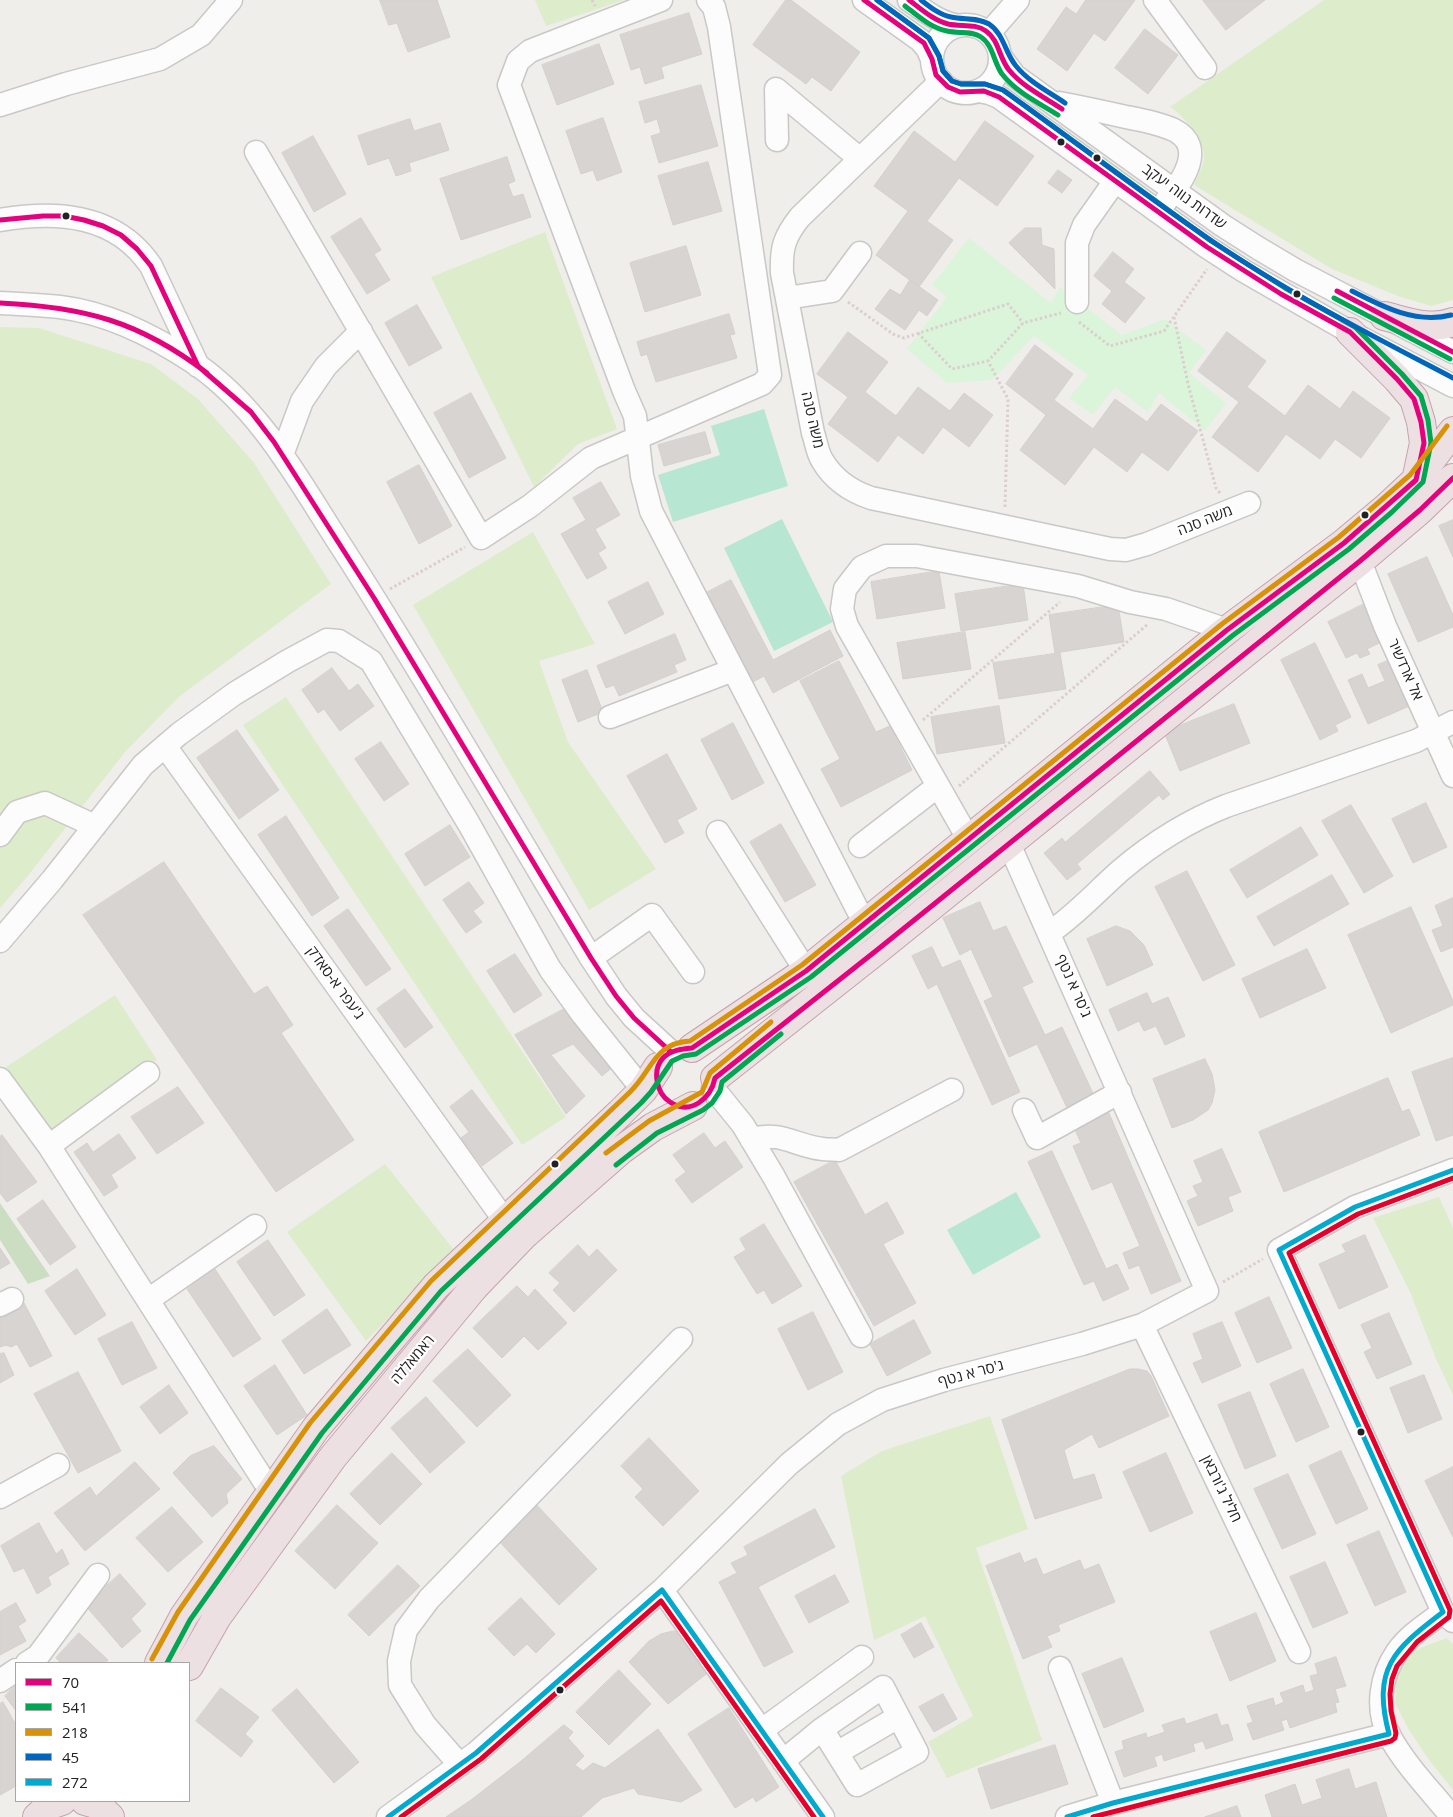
<!DOCTYPE html>
<html>
<head>
<meta charset="utf-8">
<style>
	body { margin:0 }
	#map { position:relative; width:1453px; height:1817px; overflow:hidden; background:#f0eeeb; font-family:"Open Sans",sans-serif }
	canvas { display:block }
	.legend { position:absolute; left:15px; top:1662px; width:175px; height:140px; box-sizing:border-box; background:#fff; border:1px solid #a7a7a7; margin:0; padding:6px 9px; list-style:none; font-size:15px; color:#222 }
	.legend li { display:flex; align-items:center; gap:10px; height:25px }
	.legend b { width:25px; border:1px solid #a7a7a7 }
</style>
</head>
<body>
<div id="map">
<canvas width="1453" height="1817"></canvas>
<ul class="legend">
<li><b style="height:6px;background:#e5007d"></b>70</li>
<li><b style="height:6px;background:#00a651"></b>541</li>
<li><b style="height:6px;background:#d79205"></b>218</li>
<li><b style="height:6px;background:#0065bd"></b>45</li>
<li><b style="height:6px;background:#00a9ce"></b>272</li>
</ul>
</div>
<script>
const c = document.querySelector('canvas').getContext('2d');
c.lineJoin = 'round';
function fillPath(path, color) { c.fillStyle = color; c.fill(path, 'evenodd'); }
function trace(path, color, width, dash) { c.strokeStyle = color; c.lineWidth = width; c.lineCap = dash ? 'butt' : 'round'; c.setLineDash(dash || []); c.stroke(path); }
function label(font, color, halo, rows, align = 'center') {
  c.font = font + ' "Open Sans",Heebo,sans-serif'; c.lineWidth = 4.5; c.setLineDash([]); c.textBaseline = 'middle'; c.strokeStyle = halo; c.fillStyle = color; for (const [text, x, y, turn = 0] of rows) {
    c.save(); c.translate(x, y); c.rotate((+turn || 0) * Math.PI / 180); c.textAlign = isNaN(turn) ? turn : align; if (halo) c.strokeText(text, 0, 0); c.fillText(text, 0, 0); c.restore();
  }
}
fillPath(new Path2D(`
	M535,0H624L546,26Z
	M1324,0H1453V300L1431,306L1398,296L1332,269L1194,185C1197,177 1203,167 1204,159C1206,141 1184,116 1170,107Z
	M545,232L617,429L578,444L534,487L431,277Z
	M0,327L39,328L151,364L198,399L254,463L331,584L180,696L125,752L27,877L0,908Z
	M533,532L595,644L539,661L568,742L656,869L589,910L413,605Z
	M286,697L566,1117L522,1145L243,725Z
	M115,995L157,1060L50,1130L6,1067Z
	M385,1164L455,1251L366,1341L287,1232Z
	M1439,1197L1453,1228V1395L1436,1359L1410,1292L1373,1218Z
	M990,1416L1028,1529L976,1548L1042,1740L947,1778L928,1742L973,1716L925,1616L874,1640L841,1476L882,1451Z
	M1447,1638L1453,1644V1790L1429,1760L1409,1730L1395,1703L1397,1672L1415,1650Z`), '#ddeccb');
fillPath(new Path2D(`
	M0,1203L50,1276L28,1284L0,1240Z`), '#cbdec1');
fillPath(new Path2D(`
	M969,238L1051,303L1060,287L1122,335L1165,319L1206,350L1189,373L1226,403L1205,431L1159,393L1148,412L1115,387L1093,415L1069,398L1088,375L1034,336L992,380L947,383L907,349L947,297L932,285Z`), '#daf5da');
fillPath(new Path2D(`
	M764,409L788,486L673,522L658,475L720,455L711,426Z
	M782,519L833,622L774,651L724,548Z
	M1016,1192L1041,1237L973,1275L947,1230Z`), '#b7e6d2');
const building = new Path2D(`
	M380,0H437L450,37L408,52L397,23L389,25Z
	M786,0H791L860,52L831,91L812,77L806,84L753,45Z
	M1086,0H1135L1105,41L1094,33L1067,71L1037,49L1066,7L1076,14Z
	M1203,0H1265L1226,30Z
	M689,13L702,54L661,67L664,78L645,84L640,67L631,70L620,35Z
	M1145,29L1178,55L1148,94L1115,68Z
	M599,44L614,84L557,105L542,65Z
	M701,85L718,146L659,163L651,136L661,133L657,119L645,123L639,102Z
	M603,118L622,172L597,181L593,170L581,174L566,131Z
	M410,119L414,131L440,123L449,150L409,163L411,171L396,176L389,158L368,165L358,136Z
	M985,121L1034,156L997,206L959,178L927,221L953,240L919,287L876,255L908,211L874,186L914,131L955,162Z
	M313,136L346,194L314,212L282,153Z
	M507,157L515,181L508,184L513,197L523,194L531,217L461,240L440,179Z
	M708,162L722,211L673,225L658,176Z
	M1058,170L1072,180L1062,193L1048,183Z
	M361,218L381,250L374,254L390,280L367,294L331,237Z
	M1025,228H1041L1042,245L1054,249L1055,289L1009,243Z
	M686,246L701,295L645,312L630,263Z
	M1113,252L1134,269L1124,282L1145,298L1125,323L1102,304L1112,291L1094,276Z
	M910,280L938,300L927,316L919,310L905,330L875,309L890,289L900,295Z
	M417,305L442,348L409,366L385,323Z
	M729,314L735,334L730,335L737,358L656,382L647,354L641,356L637,342Z
	M848,332L888,362L865,392L896,416L918,387L950,411L964,393L993,415L969,447L943,427L923,454L898,435L878,462L828,424L848,397L817,374Z
	M1227,332L1266,361L1247,387L1285,416L1308,385L1340,409L1353,391L1390,418L1361,458L1335,439L1320,459L1286,434L1258,472L1212,437L1239,402L1198,371Z
	M1035,345L1073,374L1054,400L1093,429L1115,399L1147,422L1161,404L1198,431L1168,471L1142,452L1127,472L1094,447L1065,485L1020,450L1046,415L1006,384Z
	M471,393L506,458L469,478L434,413Z
	M705,432L711,453L664,466L658,445Z
	M419,465L452,526L419,544L387,482Z
	M601,482L620,515L595,529L606,548L598,553L607,568L587,579L561,534L586,520L573,498Z
	M1453,520V557L1439,526Z
	M1427,557L1453,615V627L1418,642L1388,574Z
	M939,571L945,608L877,619L871,582Z
	M731,580L773,660L830,630L843,656L773,693L764,676L751,683L704,594Z
	M648,582L664,614L625,634L608,602Z
	M1023,584L1028,620L961,631L955,594Z
	M1364,604L1383,641L1367,649L1370,654L1360,658L1357,653L1346,658L1328,622Z
	M1118,605L1124,642L1055,653L1049,615Z
	M965,632L971,669L903,679L897,643Z
	M675,634L686,660L674,665L677,672L619,696L614,685L606,688L597,666Z
	M1315,643L1351,717L1335,725L1338,731L1320,740L1281,660Z
	M1060,653L1066,689L999,699L993,663Z
	M1394,658L1414,704L1368,724L1348,680L1362,674L1368,688L1385,681L1378,665Z
	M839,661L876,732L890,726L912,770L841,807L821,769L840,759L800,681Z
	M332,668L349,691L358,684L374,706L340,731L324,709L318,713L302,690Z
	M587,670L603,712L578,722L562,680Z
	M1234,704L1250,743L1180,771L1164,732Z
	M999,706L1005,743L937,754L931,717Z
	M733,723L764,783L732,800L701,740Z
	M237,730L279,790L239,819L197,758Z
	M381,742L409,784L384,801L355,759Z
	M667,754L697,809L677,820L684,833L665,843L627,776Z
	M1150,771L1170,794L1163,800L1159,795L1077,864L1081,869L1067,880L1044,853L1062,838L1065,842Z
	M1426,803L1447,847L1413,863L1392,819Z
	M1351,805L1393,876L1364,893L1322,821Z
	M286,816L339,898L312,916L258,835Z
	M781,824L816,885L785,902L750,842Z
	M450,825L470,857L425,886L405,854Z
	M1301,827L1318,855L1247,898L1230,870Z
	M164,862L254,994L267,986L293,1025L281,1033L354,1140L276,1192L83,915Z
	M1187,871L1235,965L1203,981L1155,887Z
	M1332,875L1349,904L1274,946L1257,917Z
	M469,882L484,903L473,911L482,922L466,933L443,900Z
	M1453,898V947L1441,952L1432,930L1443,926L1435,906Z
	M980,902L993,931L1006,926L1033,982L1022,987L1045,1035L1062,1027L1097,1102L1070,1114L1037,1044L1009,1057L984,1001L993,997L971,949L960,955L943,918Z
	M1411,907L1453,1001V1005L1391,1033L1348,935Z
	M348,909L391,969L366,986L324,926Z
	M1116,926L1130,931L1144,945L1153,965L1107,986L1087,939Z
	M932,947L942,968L960,960L1020,1092L992,1105L937,984L928,989L912,956Z
	M1307,949L1326,988L1260,1018L1242,979Z
	M515,954L542,995L514,1013L487,971Z
	M405,989L433,1027L405,1048L377,1009Z
	M1147,993L1152,1004L1168,997L1185,1036L1165,1045L1156,1026L1144,1031L1139,1021L1118,1031L1109,1010Z
	M568,1007L614,1066L602,1076L573,1044L551,1055L585,1096L566,1114L515,1035Z
	M1453,1058V1135L1436,1141L1412,1072Z
	M1205,1059L1212,1074L1215,1090L1212,1103L1208,1110L1193,1120L1172,1128L1153,1079Z
	M1388,1078L1402,1112L1409,1109L1420,1135L1284,1192L1259,1132Z
	M178,1087L204,1123L157,1154L131,1117Z
	M472,1090L513,1143L482,1166L461,1138L469,1132L450,1107Z
	M1108,1111L1181,1281L1151,1294L1139,1265L1129,1269L1123,1253L1140,1246L1112,1182L1092,1190L1073,1146L1081,1143L1073,1125Z
	M704,1133L715,1148L725,1141L743,1167L692,1203L675,1180L686,1172L673,1155Z
	M119,1134L136,1158L111,1175L118,1187L104,1196L74,1152L87,1143L93,1152Z
	M2,1135L37,1182L7,1202L0,1193V1137Z
	M1222,1149L1241,1192L1228,1197L1233,1211L1198,1226L1187,1201L1198,1196L1193,1186L1203,1182L1194,1161Z
	M1052,1151L1106,1269L1117,1264L1129,1289L1103,1301L1094,1281L1084,1285L1028,1162Z
	M835,1160L865,1215L887,1202L904,1233L883,1244L916,1303L874,1326L794,1182Z
	M43,1200L76,1247L50,1265L17,1219Z
	M764,1224L802,1286L772,1304L764,1290L757,1294L734,1257L746,1250L740,1239Z
	M1365,1235L1388,1287L1339,1309L1319,1264L1346,1252L1342,1245Z
	M268,1240L305,1295L274,1316L237,1262Z
	M578,1245L589,1257L597,1249L617,1270L574,1312L553,1290L560,1283L549,1273Z
	M0,1248L10,1263L0,1269Z
	M77,1269L106,1315L75,1335L45,1291Z
	M215,1269L261,1339L233,1357L187,1289Z
	M517,1286L528,1297L535,1289L567,1323L538,1350L524,1336L502,1358L473,1328Z
	M1269,1297L1292,1348L1257,1363L1235,1313Z
	M24,1303L52,1356L30,1367L17,1344L11,1347L6,1345L0,1347V1315Z
	M327,1309L351,1345L304,1374L282,1341Z
	M813,1312L843,1372L808,1390L778,1329Z
	M1389,1313L1412,1364L1377,1379L1364,1352L1372,1348L1361,1325Z
	M914,1320L931,1353L887,1376L870,1344Z
	M132,1322L157,1368L122,1385L98,1339Z
	M1222,1322L1241,1366L1202,1383L1193,1363L1203,1359L1193,1334Z
	M468,1349L511,1395L477,1427L433,1381Z
	M4,1353L14,1375L0,1383V1354Z
	M275,1365L307,1415L277,1435L244,1386Z
	M1130,1369H1138L1147,1371L1151,1376L1169,1416L1099,1448L1092,1434L1064,1450L1073,1480L1094,1474L1102,1498L1035,1519L1002,1420Z
	M1303,1369L1329,1427L1296,1442L1270,1384Z
	M78,1372L121,1451L78,1473L34,1394Z
	M1424,1375L1442,1419L1408,1433L1390,1388Z
	M169,1385L188,1413L160,1434L140,1407Z
	M1250,1392L1276,1456L1245,1469L1218,1405Z
	M426,1397L465,1442L430,1473L391,1428Z
	M649,1438L699,1491L663,1526L635,1497L643,1489L621,1466Z
	M214,1446L242,1479L226,1494L228,1503L212,1517L173,1473L190,1456Z
	M1341,1451L1368,1509L1336,1524L1309,1466Z
	M392,1453L422,1484L380,1525L350,1494Z
	M1166,1453L1193,1513L1150,1532L1123,1472Z
	M135,1462L160,1489L85,1551L54,1513L90,1487L96,1496Z
	M1453,1467V1537L1425,1481Z
	M1288,1474L1316,1534L1282,1549L1254,1489Z
	M533,1501L597,1569L559,1605L495,1537Z
	M337,1505L378,1543L335,1589L295,1551Z
	M172,1507L203,1542L168,1572L136,1538Z
	M815,1509L835,1547L758,1587L793,1652L764,1667L719,1582L737,1573L731,1563L748,1555L744,1547Z
	M39,1523L56,1554L62,1549L69,1564L48,1577L51,1585L37,1594L24,1568L14,1572L1,1546Z
	M1379,1531L1406,1592L1375,1606L1347,1545Z
	M1020,1553L1024,1563L1036,1558L1043,1575L1080,1560L1084,1570L1099,1564L1115,1602L1058,1625L1060,1631L1047,1636L1052,1647L1023,1659L986,1566Z
	M1325,1562L1348,1613L1313,1628L1290,1577Z
	M398,1565L420,1586L369,1636L348,1615Z
	M120,1574L146,1604L131,1619L141,1631L122,1648L85,1605Z
	M835,1575L849,1602L809,1623L795,1596Z
	M521,1598L555,1634L536,1653L527,1644L514,1656L488,1629Z
	M16,1603L26,1621L18,1626L26,1641L0,1655V1612Z
	M1256,1613L1276,1661L1230,1681L1210,1632Z
	M921,1623L934,1647L914,1658L901,1635Z
	M674,1631L687,1636L710,1671L668,1704L629,1662L649,1641L661,1634Z
	M79,1633L108,1660L105,1663H61L56,1658Z
	M1336,1657L1346,1686L1335,1689L1339,1702L1335,1703L1337,1712L1290,1728L1287,1719L1281,1721L1284,1730L1253,1740L1247,1724L1253,1722L1247,1706L1273,1698L1275,1706L1284,1702L1280,1693L1303,1685L1305,1693L1314,1690L1310,1676L1318,1674L1315,1664Z
	M1122,1658L1144,1711L1104,1728L1082,1674Z
	M619,1670L651,1704L609,1745L576,1712Z
	M16,1685V1711L5,1696Z
	M221,1688L259,1717L245,1734L253,1741L241,1757L196,1721Z
	M297,1689L359,1762L334,1783L272,1710Z
	M943,1694L957,1719L934,1732L919,1707Z
	M3,1702L16,1725V1786L0,1795V1704Z
	M729,1708L779,1787L756,1802L753,1797L735,1808L688,1734Z
	M1217,1714L1221,1726L1228,1724L1233,1740L1206,1749L1203,1741L1193,1744L1195,1751L1164,1761L1162,1754L1154,1757L1157,1766L1124,1777L1115,1752L1124,1749L1122,1741L1146,1733L1147,1738L1165,1732L1162,1725L1184,1718L1186,1724Z
	M564,1725L573,1732L568,1738L584,1756L575,1765L583,1771L593,1763L605,1768L658,1729L702,1790L681,1802L638,1794L634,1788L602,1798L581,1817H446L471,1800L520,1762Z
	M1055,1745L1068,1784L991,1809L978,1769Z
	M1349,1769L1355,1789L1376,1782L1387,1817H1272L1265,1795L1295,1784L1302,1805L1322,1798L1316,1780Z
	M1237,1806L1241,1817H1205Z`);
fillPath(building, '#d7d4d2');
trace(building, '#d3d0cc', 1);
const minor = new Path2D(`
	M661,0L530,51L518,61L509,85L624,391L635,416L642,476L651,511L865,924
	M864,0L920,40L927,48L932,59
	M909,0C925,11 939,23 959,26
	M1155,0L1205,68
	M932 59a34 34 0 1 1 68 0a34 34 0 1 1-68 0Z
	M989,33L1018,0
	M1000,56L1015,76L1222,225L1258,248L1295,270L1453,352
	M941,81L800,217C784,237 781,248 782,273L813,433C816,441 817,452 822,460C833,479 850,491 871,498L1110,549L1126,550L1147,544L1249,503
	M978,91L989,93L999,97L1207,247L1244,271L1350,332L1453,386
	M1059,103C1081,107 1104,112 1126,117C1142,120 1159,123 1174,130C1207,147 1182,182 1166,201
	M0,105L66,84L160,59L201,35L231,0
	M777,140L776,89L860,159
	M256,152L481,538L530,506L591,458L762,384L770,375L719,27L714,7L708,0
	M0,220C57,210 116,214 151,266L198,366
	M787,298L832,291L860,253
	M1077,302V243L1084,225L1115,181
	M0,303C20,304 40,305 60,307C109,313 156,337 196,364C262,410 300,483 343,549C429,683 509,822 591,958L616,996L634,1018L670,1051
	M282,455L302,401L326,366L361,331
	M1360,561L1385,626L1453,776
	M610,717L733,670
	M165,746L505,1221
	M718,832L806,971
	M0,835L17,812L45,803L95,826
	M969,840L847,626L842,609L845,589L862,567L886,556H917L1078,586L1130,602L1166,609L1227,630
	M860,846L938,786
	M1049,933C1076,915 1097,891 1121,870C1153,843 1188,821 1226,806L1416,741L1453,722
	M0,941L52,880L143,765L179,734L234,694L288,661L327,640L339,641L371,661L469,824L550,969L583,1015L643,1090
	M591,958L652,915L693,972
	M0,1079L49,1146L271,1492
	M713,1088L743,1125L774,1177L861,1336
	M1024,1110L1037,1138L1120,1092
	M751,1139C782,1131 795,1146 823,1149C828,1150 834,1149 839,1150L952,1090
	M49,1146L148,1073
	M1453,1170L1355,1207L1279,1250L1443,1612L1453,1621
	M148,1300L255,1226
	M0,1305L12,1299
	M1142,1325L1299,1652
	M0,1497L58,1465
	M662,1590L823,1817
	M1443,1612C1427,1624 1409,1635 1397,1652C1381,1675 1375,1709 1389,1735C1405,1765 1431,1791 1452,1817
	M27,1663L38,1656L98,1575
	M1060,1668L1113,1803
	M0,1681L16,1670
	M762,1730L862,1657
	M837,1753L898,1717
	M783,1761L822,1729L883,1687L917,1752L857,1785L822,1729
	M460,1765L425,1725L400,1685L399,1661L406,1630L429,1599L681,1339
	M388,1817L476,1753L662,1590L789,1464L838,1424L882,1400L944,1380L1082,1344L1142,1325L1207,1291L1009,844
	M1067,1817L1113,1803L1389,1734`);
const highway = new Path2D(`
	M1384,316C1406,321 1431,331 1453,322
	M1350,332L1397,379L1414,399L1421,422L1424,443L1417,476
	M692,1048L806,971L1227,630L1344,543L1387,507L1416,480L1453,431
	M715,1078L877,950L1256,644L1360,561L1420,510L1453,478
	M159,1663L184,1616L316,1428L436,1286L620,1113L643,1090L658,1067
	M189,1666L217,1617L333,1457L475,1286L523,1236L621,1150L653,1127L693,1106
	M85,1801L96,1804L110,1817
	M37,1817L50,1805L62,1801`);
trace(minor, '#c9c8c7', 25);
trace(highway, '#c5a2ac', 30);
trace(new Path2D(`
	M592,0L595,6
	M848,302L893,334L904,338L1008,304L1023,323
	M1174,317L1188,384L1216,488L1220,493
	M1079,322L1110,346L1164,331L1207,269
	M918,333L952,369L988,361
	M1005,507L1008,399L988,361L1023,323L1061,313
	M390,589L465,547
	M923,720L1060,602
	M959,786L1148,624
	M1223,1282L1263,1259`), '#dccecd', 3, [2.5, 2.5]);
trace(minor, '#fdfcfc', 22);
trace(highway, '#ece0e2', 28);
trace(new Path2D(`
	M864,0L924,43L932,59L936,75L948,87L960,92L984,91L999,97L1207,247L1281,294L1350,332L1397,379L1414,399L1421,422L1424,443L1416,480L1344,543L1227,630L806,971L692,1048C682,1049 671,1050 663,1058C652,1070 656,1093 670,1102C691,1116 711,1098 715,1078L877,950L1360,561L1420,510L1453,478
	M909,0C921,9 933,20 948,24C961,27 975,23 986,31C999,40 999,58 1009,70C1023,87 1044,97 1062,109
	M0,220L43,216H64L84,220L103,226L121,235L137,249L151,266L198,366L251,412L274,442L374,598L591,958L616,996L634,1018L670,1051
	M1337,291L1453,352
	M0,303C84,307 139,321 207,373`), '#e5007d', 5);
trace(new Path2D(`
	M905,6C918,16 931,28 947,31C958,34 972,30 981,37C993,45 994,63 1002,74C1016,92 1039,103 1058,115
	M1334,298L1450,359
	M616,1165L657,1133L703,1110L712,1103L720,1091L722,1082L781,1034
	M167,1663L190,1620L322,1433L441,1291L641,1103L651,1092L672,1061L683,1056L696,1054L811,977L1232,636L1349,549L1392,512L1423,482L1431,443L1428,420L1421,396L1402,374L1355,327L1285,288L1211,241L1003,90L985,84H961L952,81L943,71L939,56L929,38L877,0`), '#00a651', 5);
trace(new Path2D(`
	M606,1153L649,1121L702,1092L710,1073L771,1022
	M152,1659L178,1612L310,1423L431,1281L630,1092C652,1071 654,1043 690,1041L802,965L1222,624L1339,537L1410,475L1447,426`), '#d79205', 5);
trace(new Path2D(`
	M877,0L929,38L939,56L943,71L952,81L961,84H985L1003,90C1073,140 1141,193 1212,241C1288,293 1371,335 1453,378
	M921,0C930,7 940,15 951,17C964,20 977,17 989,24C1004,34 1005,53 1016,66C1029,82 1049,92 1065,103
	M1352,291C1383,307 1416,324 1451,315`), '#0065bd', 5);
trace(new Path2D(`
	M388,1817L476,1753L662,1590L823,1817
	M1067,1817L1113,1803L1389,1734C1372,1669 1393,1650 1443,1612L1279,1250L1355,1207L1453,1170`), '#00a9ce', 5);
trace(new Path2D(`
	M401,1817L481,1759L661,1601L814,1817
	M1093,1817L1391,1741L1395,1738L1396,1733L1391,1711L1390,1694L1392,1679L1397,1666L1417,1642L1449,1617L1450,1610L1289,1253L1358,1214L1453,1178`), '#e4002b', 5);
for (const [x, y, r, color] of [
	[1061,142,4.5,"#222"],
	[1097,158,4.5,"#222"],
	[66,216,4.5,"#222"],
	[1297,294,4.5,"#222"],
	[1365,515,4.5,"#222"],
	[555,1164,4.5,"#222"],
	[1361,1432,4.5,"#222"],
	[560,1690,4.5,"#222"]
]) { const dot = new Path2D(); dot.arc(x, y, r, 0, 2 * Math.PI); c.fillStyle = color; c.fill(dot); trace(dot, '#fff', 2); }
label('15px', '#222', '#fff', [
	["שדרות נווה יעקב",1184,197,36],
	["משה סנה",812,420,77],
	["משה סנה",1205,521,-22],
	["אל ארדשיר",1405,670,66],
	["ג'עפר א-סאדק",335,983,54],
	["ג'סר א נטף",1073,986,66],
	["ראמאללה",413,1360,-50],
	["ג'סר א נטף",971,1374,-15],
	["חליל ג'ורבאן",1221,1489,64]
]);
</script>
</body>
</html>
